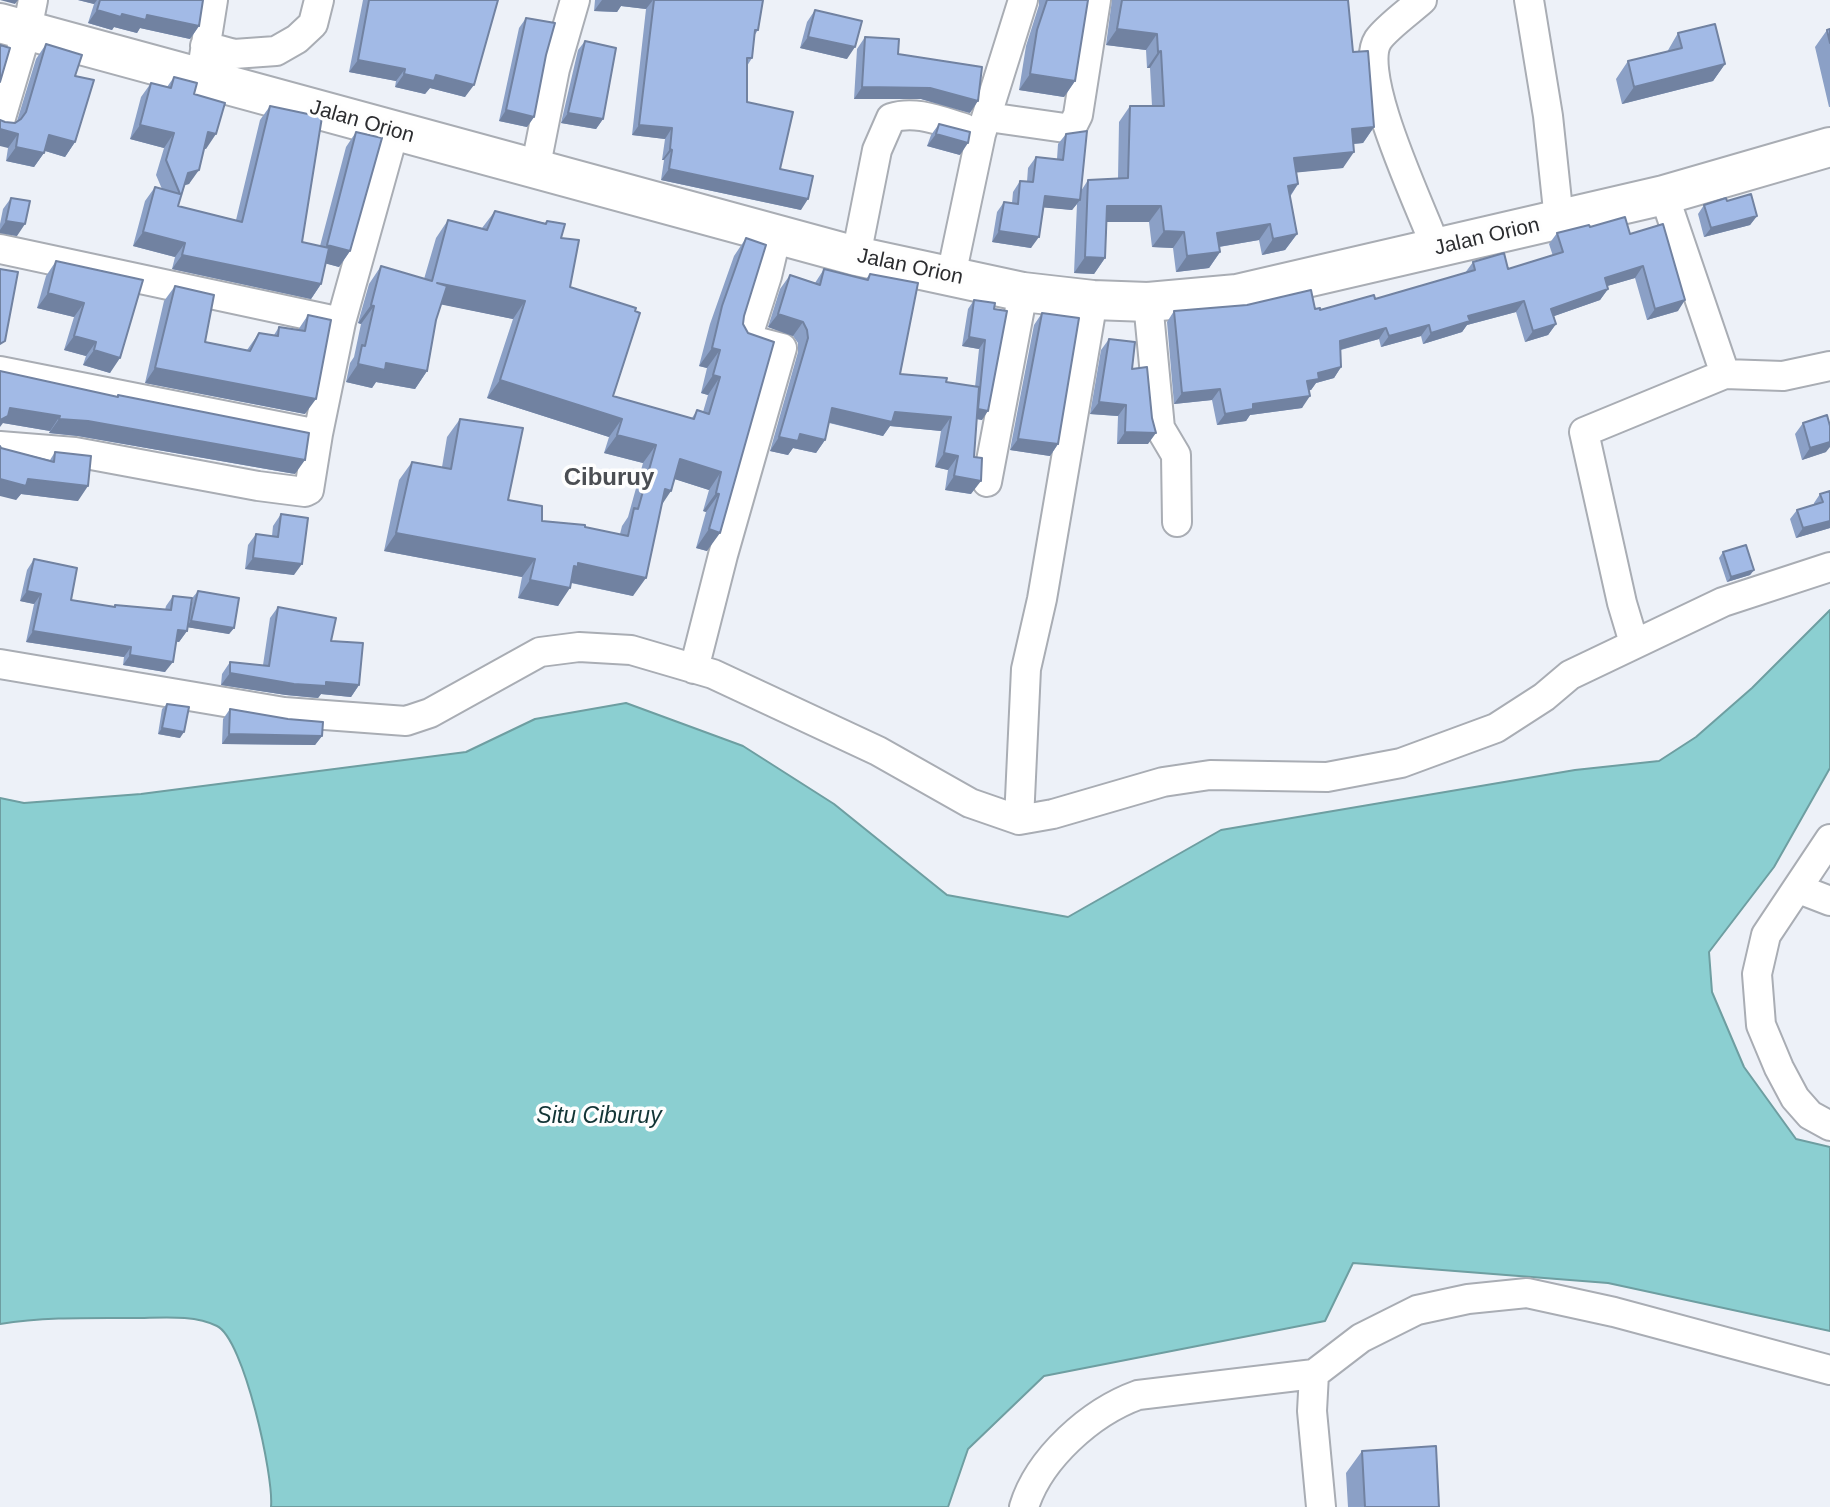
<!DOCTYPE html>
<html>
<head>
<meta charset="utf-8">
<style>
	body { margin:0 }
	canvas { display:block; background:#edf1f8 }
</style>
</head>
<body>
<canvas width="1830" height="1507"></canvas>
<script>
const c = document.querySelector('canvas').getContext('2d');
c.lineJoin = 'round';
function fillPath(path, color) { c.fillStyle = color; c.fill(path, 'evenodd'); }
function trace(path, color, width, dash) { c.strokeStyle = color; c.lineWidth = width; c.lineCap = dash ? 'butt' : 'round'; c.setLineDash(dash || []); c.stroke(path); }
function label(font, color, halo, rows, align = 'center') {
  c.font = font + ' Helvetica,sans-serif'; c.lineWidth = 7; c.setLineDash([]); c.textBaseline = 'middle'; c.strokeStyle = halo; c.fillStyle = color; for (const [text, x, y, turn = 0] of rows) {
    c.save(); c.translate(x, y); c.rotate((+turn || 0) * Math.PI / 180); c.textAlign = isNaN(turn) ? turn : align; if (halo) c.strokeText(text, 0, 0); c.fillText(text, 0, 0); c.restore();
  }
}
const water = new Path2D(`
	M1830,610V768L1774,867L1709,952L1712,992L1744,1067L1796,1139L1830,1147V1331L1608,1283L1353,1263L1325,1321L1044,1376L968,1449L948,1507H271C274,1477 244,1339 217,1326C193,1314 160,1318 133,1318C88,1318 44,1317 0,1324V798L24,803L141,794L466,752L535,719L626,703L743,746L834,804L947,895L1068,917L1221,830L1575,770L1659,761L1696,737L1752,688Z`);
fillPath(water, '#8bcfd1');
trace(water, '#6e9ea1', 2);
const minor = new Path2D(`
	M1422,0C1411,10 1386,28 1378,40C1356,74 1422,209 1436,248
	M1529,0L1548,116L1559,220
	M205,46L234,54L276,51L297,39L313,24L319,0
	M203,63L213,0
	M988,117L1065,128L1072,127L1078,115L1096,0
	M0,121L27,30L33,0
	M535,170L555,69L575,0
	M1664,195L1725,374
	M0,249L341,322
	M856,256L877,150L891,118C916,110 940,121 964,128
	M951,276L981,134L1023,0
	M1148,302L1160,428L1176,455L1177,522
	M0,371L318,434
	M0,446L75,452L258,486L305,492L309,490L318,434L341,322L394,132
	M987,482L1023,292
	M1634,643L1622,603L1584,432L1725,374L1783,376L1830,366
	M0,664L284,712L406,721L430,713L540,652L579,647L631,650L713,674L878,751L970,803L1019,820L1053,814L1163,782L1210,775L1327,777L1401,763L1496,728L1544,697L1570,675L1723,602L1830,567
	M694,669L723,555L782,348L747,339L767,276L777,234
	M1019,820L1026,669L1042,599L1093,300
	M1830,839L1766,935L1757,974L1761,1025L1779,1068L1795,1098L1810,1115L1830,1126
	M1799,889L1830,901
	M1024,1507C1039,1458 1091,1412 1138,1395L1314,1374
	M1321,1507L1312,1411L1314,1374L1361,1338L1417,1310L1468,1299L1527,1293L1614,1312L1830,1370`);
const highway = new Path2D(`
	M0,23L856,256L1023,292L1093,300L1148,302L1237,294L1664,195L1830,147`);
trace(minor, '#a9adb4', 32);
trace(highway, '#a9adb4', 42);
trace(minor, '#fff', 28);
trace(highway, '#fff', 38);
fillPath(new Path2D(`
	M78,0H203L199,26L190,39L140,28L137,33L114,27L112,30L88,23L94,4Z
	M363,0H498L465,97L430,88L425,94L395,87L396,81L349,72Z
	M595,0H763L758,30L754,36L752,58L747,66V102L801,210L661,180L664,160H662L665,139L632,135L646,9L621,6L617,12L594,11Z
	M1039,0H1088L1075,81L1064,97L1019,90L1026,46L1039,5Z
	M1112,0H1348L1353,52L1374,127L1363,143L1353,144L1343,168L1296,172L1298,184L1290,197L1297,234L1285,250L1262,255L1259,240L1219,247L1220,252L1209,268L1176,272L1173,248L1152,247L1149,222H1107L1105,258L1094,274L1074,273L1077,204L1072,210L1043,207L1031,248L992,242L997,212L1004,202L1012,203L1013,192L1020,181L1027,182L1028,168L1036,157L1057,159L1058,144L1066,134L1081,191L1088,180L1118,179L1119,122L1130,106H1152L1150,68H1147L1146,50L1106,45Z
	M815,10L847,59L800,48L807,22Z
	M526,18L546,55L534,117L527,127L499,121L519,28Z
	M1830,29V107H1829L1815,47L1827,30Z
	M1678,33L1725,64L1713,81L1622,104L1616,79L1628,61L1667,52Z
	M865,37L970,113L921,99H854L857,49Z
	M585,41L603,119L596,129L561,123L578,50Z
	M46,44L75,76V142L65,157L45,151L34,167L6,161L8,148L5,122L15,123L17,121L36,59Z
	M174,77L194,94L206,149L204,148L189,184L184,185L178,206L236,220L260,120L270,106L302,242L320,246L346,147L356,132L350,251L339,267L325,263L321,284L311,299L172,269L175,257L133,246L145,201L155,187L162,189L156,175L164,148L130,139L141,97L151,83L167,87Z
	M939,124L960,155L927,146L931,135Z
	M11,198L17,236L0,233V224L3,209Z
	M1727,201L1757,216L1750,225L1704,237L1698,214L1704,205Z
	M495,211L545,223L547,221L561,238L570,287L613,396L692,418L697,410L703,412L708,395L701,393L707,368L699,366L710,324L734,256L746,238L743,324L748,333L774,342L707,551L696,548L706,512L703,511L709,490L675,479L662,504L633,596L571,583L558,606L518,598L522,577L384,551L399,480L412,462L442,467L447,437L460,419L508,500L542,521L585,527L620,534L622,526L628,517L643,463L604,453L609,437L487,398L513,319L441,304L436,320L427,371L415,389L376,382L372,388L346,382L350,363L354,357L361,324L358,323L369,284L381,266L424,279L436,238L448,220L482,228Z
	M1590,227L1630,234L1678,311L1647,320L1635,278L1607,286L1608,289L1600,300L1554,316L1556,324L1548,335L1525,342L1516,312L1467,325L1462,332L1423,344L1421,336L1381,347L1379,339L1341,350V367L1334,378L1316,383L1311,390H1309L1302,408L1250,415L1246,421L1217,425L1212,400L1174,404L1167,322L1174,311L1320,310L1375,299L1465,273L1473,262L1508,269L1553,256L1549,244L1557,233Z
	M56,261L143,280L110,373L83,365L86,356L64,350L74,317L37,308L46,276Z
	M824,269L866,279L870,274L900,374L975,387L979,349L962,346L968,309L974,300L995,303L982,420L977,419L971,494L945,490L948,470L935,467L941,431L890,426L883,436L829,423L825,440L816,453L793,448L788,455L770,451L798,352V343L793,336L768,327L780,289L790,275L815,283Z
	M175,286L205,342L247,350L259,333L274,335L279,327L298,330L308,315L305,414L145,383L164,301Z
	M1042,313L1058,444L1050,456L1010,450L1034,325Z
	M1109,339L1132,369L1148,444H1117L1118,416L1090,414L1101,350Z
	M0,371L295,474L78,436L49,433L50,431L3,423Z
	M1803,423L1826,452L1802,460L1795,434Z
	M1,448L50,460L55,452L78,501L21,494L16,500Z
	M1830,491V528L1796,538L1790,519L1797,510L1814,505V503L1820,494Z
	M281,514L294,575L245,569L248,545L256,534L272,536L273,526Z
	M1723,552L1754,570L1750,575L1727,582L1719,558Z
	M34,559L71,600L114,607L115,605L165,610L166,606L173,596L190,613L193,597L198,591L234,628L229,634L187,627V631L179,642L176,641L165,672L123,665L124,657L26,642L34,604L20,601L27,570Z
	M278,607L331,641L359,685L351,697L321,694L318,698L286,695L221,685L222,674L230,662L263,665L270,618Z
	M167,704L180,738L158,734L162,709Z
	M230,709L288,719L322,736L315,745L222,744L223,719Z
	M1362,1451L1439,1507H1348L1346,1473Z`), '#8ba0c6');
fillPath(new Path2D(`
	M0,0H18L15,4Z
	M78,0H97L94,4Z
	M602,0H653L646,9L621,6L617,12L594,11Z
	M97,10L122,14L147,15L199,26L190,39L140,28L137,33L114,27L112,30L88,23Z
	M1117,29L1157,34L1146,50L1106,45Z
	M808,37L855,47L847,59L800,48Z
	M1161,51L1150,68H1147L1158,52Z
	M358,60L405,69L396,81L349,72Z
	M1725,64L1713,81L1622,104L1634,87Z
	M404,74L436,75L474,85L465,97L430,88L425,94L395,87Z
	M1030,74L1075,81L1064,97L1019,90Z
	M862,87L930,88L978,101L970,113L921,99H854Z
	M506,110L534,117L527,127L499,121Z
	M568,113L603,119L596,129L561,123Z
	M140,125L174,133L164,148L130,139Z
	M639,125L672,128L665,139L632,135Z
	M1374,127L1363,143L1341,145L1352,129Z
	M0,129L18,134L8,148L0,146Z
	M208,132L216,134L206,149L198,147Z
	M936,134L968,143L960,155L927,146Z
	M49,135L75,142L65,157L39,149Z
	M16,147L44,153L34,167L6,161Z
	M670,149L672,150L664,160H662Z
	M1354,152L1343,168L1282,174L1294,158Z
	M669,169L808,199L801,210L661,180Z
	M199,170L189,184L178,187L188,173Z
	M1298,184L1287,200L1288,186Z
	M1045,196L1080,200L1072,210L1038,207Z
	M1107,206H1161L1149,222H1096Z
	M1757,216L1750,225L1704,237L1711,228Z
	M6,221L25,224L17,236L0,233V230Z
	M1270,224L1259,240L1206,249L1217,233Z
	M999,231L1039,237L1031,248L992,242Z
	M1164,231L1184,232L1173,248L1152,247Z
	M143,232L185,243L175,257L133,246Z
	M1297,234L1285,250L1262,255L1273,239Z
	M327,245L350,251L339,267L316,261Z
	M1220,252L1209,268L1176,272L1187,256Z
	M182,255L321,284L311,299L172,269Z
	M1085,257L1105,258L1094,274L1074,273Z
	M1643,266L1635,278L1597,289L1605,278Z
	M437,283L525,301L513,319L424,301Z
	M1608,289L1600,300L1543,320L1551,309Z
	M48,293L84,303L74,317L37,308Z
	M1685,300L1678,311L1647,320L1655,309Z
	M1524,301L1516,312L1467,325L1462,332L1423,344L1431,333L1468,316Z
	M371,305L374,306L361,324L358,323Z
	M778,314L803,322L793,336L768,327Z
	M1556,324L1548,335L1525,342L1533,331Z
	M1429,325L1421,336L1381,347L1389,336Z
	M1386,328L1379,339L1332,352L1340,341Z
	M74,336L96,342L86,356L64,350Z
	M969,337L985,340L979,349L962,346Z
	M712,348L720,350L707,368L699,366Z
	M94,350L120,358L110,373L83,365Z
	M386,363L427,371L415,389L376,382L372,388L346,382L358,364Z
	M1341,367L1334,378L1316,383L1311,390L1299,392L1307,381L1318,373Z
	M155,368L316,399L305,414L145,383Z
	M713,375L720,377L708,395L701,393Z
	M500,380L622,419L609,437L487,398Z
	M1220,389L1212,400L1174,404L1182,393Z
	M1310,396L1302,408L1250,415L1246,421L1217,425L1225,414L1253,404Z
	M1099,402L1126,405L1118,416L1090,414Z
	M10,408L60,416L50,431L3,423L0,427V420Z
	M832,408L895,412L951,417L941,431L890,426L883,436L823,421Z
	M977,409L988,411L982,420L971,418Z
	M59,419L88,421L305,460L295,474L78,436L49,433Z
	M1125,432L1156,433L1148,444H1117Z
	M800,434L825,440L816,453L793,448L788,455L770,451L779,437Z
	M617,435L656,445L643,463L604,453Z
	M1018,439L1058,444L1050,456L1010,450Z
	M1830,442V447L1826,452L1802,460L1810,448Z
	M944,453L958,456L948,470L935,467Z
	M680,459L721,472L709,490L668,477Z
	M954,476L981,481L971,494L945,490Z
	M0,479H28L88,486L78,501L21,494L16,500L0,496Z
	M665,489L671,491L659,509Z
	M716,493L719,494L706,512L703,511Z
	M1830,521V528L1796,538L1803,528Z
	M709,529L720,533L707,551L696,548Z
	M396,533L535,559L522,577L384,551Z
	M253,558L302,564L294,575L245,569Z
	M578,563L646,578L633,596L568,582L574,566Z
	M1754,570L1750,575L1727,582L1731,577Z
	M530,580L570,588L558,606L518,598Z
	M27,591L41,594L34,604L20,601Z
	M191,621L234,628L229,634L186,627Z
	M178,630L187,631L179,642L170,641Z
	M33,631L131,647L124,657L26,642Z
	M130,655L173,662L165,672L123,665Z
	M230,673L326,682L359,685L351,697L321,694L318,698L286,695L221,685Z
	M162,728L184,732L180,738L158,734Z
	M229,734L322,736L315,745L222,744Z`), '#7182a1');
const building = new Path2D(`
	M100,0H203L199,26L147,15L146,20L122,14L121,17L97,10Z
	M369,0H498L474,85L436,75L434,81L404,74L405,69L358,60Z
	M654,0H763L758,30H755L752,58H747V102L793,112L780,169L813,176L808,199L669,169L672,150L670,149L672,128L639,125Z
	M1047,0H1088L1075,81L1030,74L1037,30Z
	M1122,0H1348L1353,52L1368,51L1374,127L1352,129L1354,152L1294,158L1298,184L1288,186L1297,234L1273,239L1270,224L1217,233L1220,252L1187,256L1184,232L1164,231L1161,206H1107L1105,258L1085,257L1088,180L1128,178L1130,106H1164L1161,51L1158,52L1157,34L1117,29Z
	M815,10L862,21L855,47L808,37Z
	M526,18L555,23L546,55L534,117L506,110Z
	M1715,24L1725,64L1634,87L1628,61L1682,48L1678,33Z
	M1830,29V43L1827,30Z
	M865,37L899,39L898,54L982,67L978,101L930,88L862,87Z
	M585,41L616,48L603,119L568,113Z
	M46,44L82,55L75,76L94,80L75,142L49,135L44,153L16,147L18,134L0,129V120L5,122L15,123L21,119L26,112Z
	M0,45L10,48L0,82Z
	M174,77L197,83L194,94L225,103L216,134L208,132L199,170L188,173L178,206L242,222L270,106L322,117L302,242L329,248L321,284L182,255L185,243L143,232L155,187L180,194L166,160L174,133L140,125L151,83L171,88Z
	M939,124L970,132L968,143L936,134Z
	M1087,131L1080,200L1045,196L1039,237L999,231L1004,202L1018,204L1020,181L1033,182L1036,157L1063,160L1066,134Z
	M356,132L382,138L350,251L327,245Z
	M1751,194L1757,216L1711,228L1704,205L1726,198L1727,201Z
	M11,198L30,201L25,224L6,221Z
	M495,211L546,224L547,221L565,224L561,238L579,240L570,287L636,308L635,311L640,313L613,396L694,419L697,410L709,414L720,377L713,375L720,350L712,348L722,306L746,238L766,245L744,316L743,324L748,333L774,342L720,533L709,529L719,494L716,493L721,472L680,459L671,491L665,489L646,578L578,563V567L574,566L570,588L530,580L535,559L396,533L412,462L451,469L460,419L523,428L508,500L542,506V521L585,525V527L628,536L634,508L638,509L656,445L617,435L622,419L500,380L525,301L437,283L447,286L436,320L427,371L386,363L385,370L358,364L362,345L365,346L374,306L371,305L381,266L432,281L448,220L487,230Z
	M1625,217L1630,234L1663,224L1685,300L1655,309L1643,266L1605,278L1608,289L1551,309L1556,324L1533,331L1524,301L1468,316L1470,321L1431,333L1429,325L1389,336L1386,328L1340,341L1341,367L1318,373L1319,379L1307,381L1310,396L1253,404V409L1225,414L1220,389L1182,393L1174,311L1247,305L1311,290L1315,309L1320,308V310L1374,295L1375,299L1475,270L1473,262L1504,253L1508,269L1563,252L1557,233L1589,225L1590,227Z
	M56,261L143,280L120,358L94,350L96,342L74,336L84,303L48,293Z
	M0,269L18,272L5,341L0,344Z
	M824,269L868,280L870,274L918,283L900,374L947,378L946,382L979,387L974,457L982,458L981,481L954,476L958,456L944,453L951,417L895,412L892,422L832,408L825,440L800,434L798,441L779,437L808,338L807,330L803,322L778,314L790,275L820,285Z
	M175,286L214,295L205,342L250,351L259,333L278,336L279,327L305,331L308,315L331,320L316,399L155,368Z
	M974,300L995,303L994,309L1007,311L988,411L978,409L985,340L969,337Z
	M1042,313L1079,318L1058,444L1018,439Z
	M1109,339L1135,342L1132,369L1147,367L1152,418L1156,433L1125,432L1126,405L1099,402Z
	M0,371L118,397V395L309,433L305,460L88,421L59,419L60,416L10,408L8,416L0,420Z
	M1827,415L1830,426V442L1810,448L1803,423Z
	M0,446L1,448L54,462L55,452L91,456L88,486L28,479L26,486L0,479Z
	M1830,491V521L1803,528L1797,510L1823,502L1820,494Z
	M281,514L308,518L302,564L253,558L256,534L278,537Z
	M1746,545L1754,570L1731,577L1723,552Z
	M34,559L77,568L71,600L115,607V605L171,610L173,596L192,598L187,631L178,630L173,662L130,655L131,647L33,631L41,594L27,591Z
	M198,591L239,598L234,628L191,621Z
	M278,607L336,618L331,641L363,643L359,685L326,682V686L294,684L230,673V662L269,666Z
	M167,704L189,707L184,732L162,728Z
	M230,709L288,719L323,722L322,736L229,734Z
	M1436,1446L1439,1507H1365L1362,1451Z`);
fillPath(building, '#a2bae6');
trace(building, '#7182a1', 2);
label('21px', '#2c2d30', '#fefefe', [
	["Jalan Orion",362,122,16],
	["Jalan Orion",1487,237,-13],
	["Jalan Orion",910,267,12]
]);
label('italic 23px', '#133536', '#fefefe', [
	["Situ Ciburuy",599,1117]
]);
label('bold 24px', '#4b4e53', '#fefefe', [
	["Ciburuy",609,478]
]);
</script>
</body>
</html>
